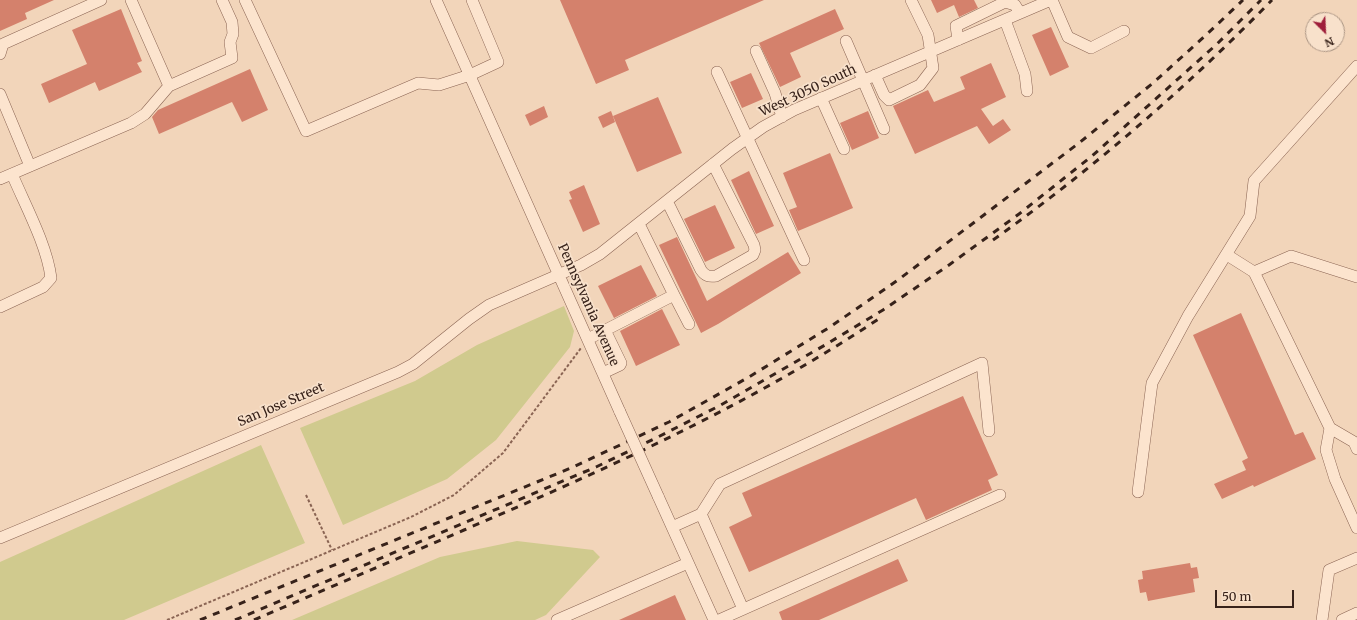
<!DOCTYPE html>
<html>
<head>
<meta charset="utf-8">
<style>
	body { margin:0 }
	#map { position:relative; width:1357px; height:620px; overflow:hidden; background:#f2d5ba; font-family:Merriweather,serif }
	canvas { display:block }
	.north { position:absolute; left:1305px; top:12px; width:40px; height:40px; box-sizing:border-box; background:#f8e1cb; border:1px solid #ab9584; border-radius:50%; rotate:156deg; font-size:11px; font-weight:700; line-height:16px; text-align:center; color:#37221a }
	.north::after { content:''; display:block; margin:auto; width:14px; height:18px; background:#9e1e3a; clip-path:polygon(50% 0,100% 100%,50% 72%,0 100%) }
	.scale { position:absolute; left:1215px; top:590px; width:79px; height:18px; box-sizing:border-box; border:2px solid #37221a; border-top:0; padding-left:5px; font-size:12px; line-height:14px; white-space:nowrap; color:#37221a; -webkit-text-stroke:3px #f8e1cb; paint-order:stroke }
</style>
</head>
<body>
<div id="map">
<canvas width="1357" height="620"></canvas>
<div class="north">N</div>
<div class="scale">50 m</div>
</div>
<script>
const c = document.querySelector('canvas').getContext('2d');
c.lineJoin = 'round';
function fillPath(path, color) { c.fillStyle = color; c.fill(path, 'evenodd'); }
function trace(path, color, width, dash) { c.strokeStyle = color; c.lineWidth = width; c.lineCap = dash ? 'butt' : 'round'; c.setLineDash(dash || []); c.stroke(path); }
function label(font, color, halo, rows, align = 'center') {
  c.font = font + ' Merriweather,serif'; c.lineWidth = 3.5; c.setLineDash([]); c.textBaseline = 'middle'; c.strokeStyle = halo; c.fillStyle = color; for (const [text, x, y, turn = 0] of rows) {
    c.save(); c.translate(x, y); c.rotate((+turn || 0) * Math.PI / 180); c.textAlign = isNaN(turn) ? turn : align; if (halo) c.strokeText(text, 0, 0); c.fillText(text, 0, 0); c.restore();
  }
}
fillPath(new Path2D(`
	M564,306L574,331L570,347L496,440L447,479L343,525L300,428L415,381L477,345Z
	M261,445L305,543L124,620H0V562Z
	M517,541L593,550L600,557L546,615L535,620H292L440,557Z`), '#d0ca8e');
fillPath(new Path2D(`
	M0,0H54L25,13L27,19L0,31Z
	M560,0H764L625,60L629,70L596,84Z
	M931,0H974L978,8L959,17L954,5L937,13Z
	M121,9L142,61L137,63L142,72L99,91L95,82L49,103L41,84L87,64L72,30Z
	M835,9L844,29L790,53L801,77L780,87L759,43Z
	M1051,27L1069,67L1050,76L1032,35Z
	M991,63L1006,97L981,109L993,126L1003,119L1011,130L989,144L977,126L915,154L893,106L928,90L934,102L965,89L960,77Z
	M250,69L268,110L242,122L232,102L159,134L152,117L158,110Z
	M751,73L763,99L742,108L730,82Z
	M658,97L682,153L637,172L613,116Z
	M544,106L548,117L530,126L525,115Z
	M611,111L615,122L603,128L598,117Z
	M868,111L879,138L852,150L840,123Z
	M830,153L853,208L798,231L789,210L797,207L783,173Z
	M749,171L774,226L756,234L731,180Z
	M584,185L600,224L583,232L569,200L572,199L569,192Z
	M715,205L735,248L705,262L684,219Z
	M677,237L707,301L788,252L801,273L718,324L701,333L659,245Z
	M641,265L657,296L614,318L598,286Z
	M662,309L680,345L636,366L620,331Z
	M1241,313L1295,435L1303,432L1316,459L1254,487L1253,485L1222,499L1214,484L1246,470L1242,461L1248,458L1193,335Z
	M963,396L998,475L988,480L992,490L926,520L916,498L749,572L729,527L752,516L742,493Z
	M898,559L908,581L819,620H782L779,612Z
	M1190,563L1191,568L1197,567L1199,578L1193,579L1195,592L1148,601L1146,592L1140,593L1138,580L1143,579L1142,571Z
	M675,595L686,620H619Z`), '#d4816c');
const minor = new Path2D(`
	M131,0L169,86L232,58L230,42L233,34L232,22L222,0
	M245,0L306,131L418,83L439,85L470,75L498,62L472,0
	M436,0L620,412
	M1052,0L1068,37L1091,48L1124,31
	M1005,20L1025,74L1027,91
	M958,40L956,26L1005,2L1015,5L1020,13
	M846,41L884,129
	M756,51L775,93L782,117
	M0,54L3,44L101,0
	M717,72L804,260
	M875,75L884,95L889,100L920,85L933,68L928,35L911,0
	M0,94L30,166
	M821,98L844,149
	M0,179L131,123L145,114L169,86
	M667,201L701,270C705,276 709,277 716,276L753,255L755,250L754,245L713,164
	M1227,255L1254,272L1330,428L1326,450L1335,479L1357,528
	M1254,272L1291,256L1357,277
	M674,295L689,324
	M0,307L43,287L51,278C47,245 25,205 12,174
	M588,339L674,295L639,224
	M603,373L620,365L621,363L605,330
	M1330,428L1354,442L1357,449
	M1138,492L1152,383L1188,316L1250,216L1254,181L1357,66
	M658,496L714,620
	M701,514L720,484L982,363L989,431
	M672,527L701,514L743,609
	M0,538L398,372L413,364L469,319L489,305L581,265L600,254L732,149L763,127L794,110L1051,0
	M557,620L688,563
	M719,620L1000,495
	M1322,620L1329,570L1357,558
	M1342,620L1357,613`);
trace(minor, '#8a6453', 12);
trace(new Path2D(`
	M306,495L332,550
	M167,620L411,517L454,495L503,453L581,348`), '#8a6453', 2, [3, 2]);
trace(minor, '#fce4ce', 11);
trace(new Path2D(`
	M993,240C1093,169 1186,88 1272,0
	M200,620L571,468L669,422L749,377L830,327L898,280L1079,143L1153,83L1205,36L1243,0
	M235,620L596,467L658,437L719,406L825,345L883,310L949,265L1019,214L1092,156L1217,44L1261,0
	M254,620C324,590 394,560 464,530C609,468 752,404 883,316`), '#37221a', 3, [7, 7]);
const minorBridge = new Path2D(`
	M620,412L658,496`);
trace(minorBridge, '#8a6453', 12, []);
trace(minorBridge, '#fce4ce', 11);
label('13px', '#37221a', '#f8e1cb', [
	["West 3050 South",808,91,-25],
	["Pennsylvania Avenue",588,305,66],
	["San Jose Street",281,405,-23]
]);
</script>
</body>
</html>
